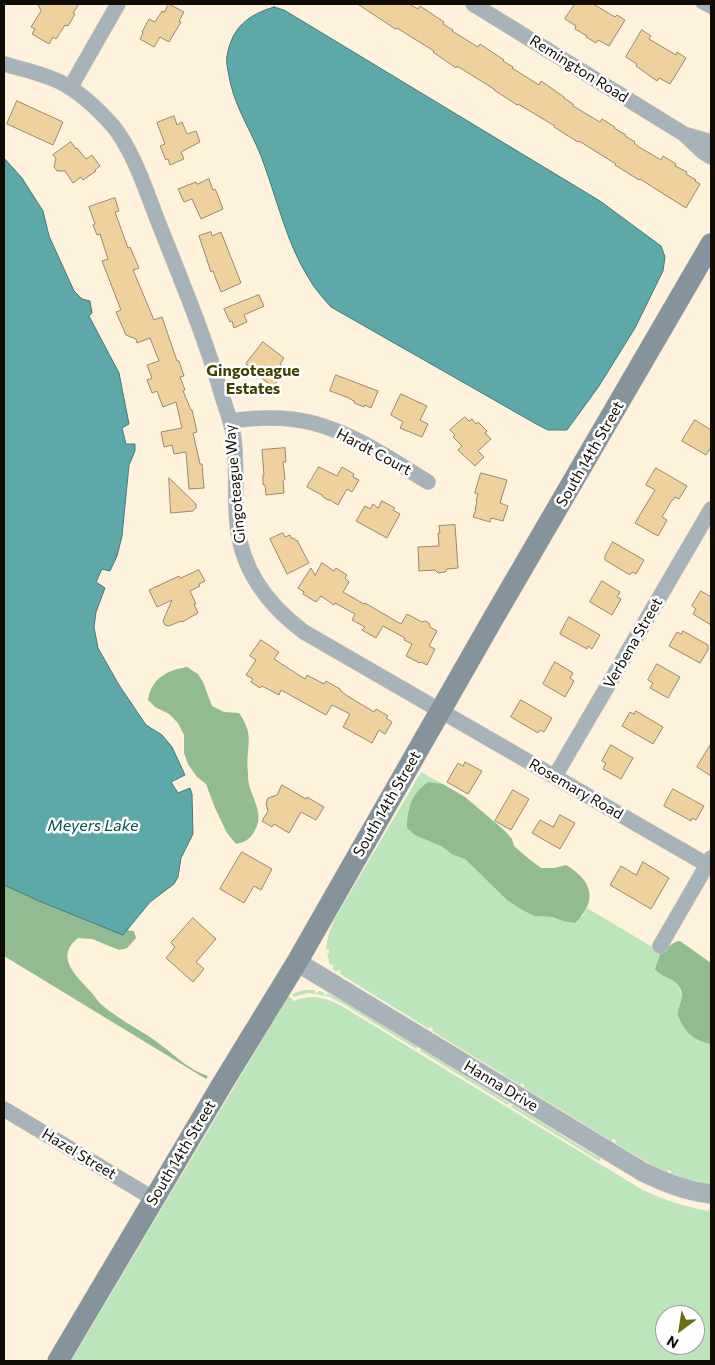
<!DOCTYPE html>
<html>
<head>
<meta charset="utf-8">
<style>
	body { margin:0 }
	#map { position:relative; width:715px; height:1365px; overflow:hidden; background:#fff2dc; font-family:Commissioner,sans-serif }
	canvas { display:block }
	.frame { position:absolute; inset:0; border:5px solid #110d06; pointer-events:none }
	.north { position:absolute; left:655px; top:1305px; width:50px; height:50px; box-sizing:border-box; background:#fff; border:1px solid #a09e9b; border-radius:50%; rotate:211deg; font-size:14px; font-weight:700; line-height:20px; text-align:center; color:#110d06 }
	.north::after { content:''; display:block; margin:auto; width:18px; height:22px; background:#6b6d10; clip-path:polygon(50% 0,100% 100%,50% 72%,0 100%) }
</style>
</head>
<body>
<div id="map">
<canvas width="715" height="1365"></canvas>
<div class="frame"></div>
<div class="north">N</div>
</div>
<script>
const c = document.querySelector('canvas').getContext('2d');
c.lineJoin = 'round';
function fillPath(path, color) { c.fillStyle = color; c.fill(path, 'evenodd'); }
function trace(path, color, width, dash) { c.strokeStyle = color; c.lineWidth = width; c.lineCap = dash ? 'butt' : 'round'; c.setLineDash(dash || []); c.stroke(path); }
function label(font, color, halo, rows, align = 'center') {
  c.font = font + ' Commissioner,sans-serif'; c.lineWidth = 5; c.setLineDash([]); c.textBaseline = 'middle'; c.strokeStyle = halo; c.fillStyle = color; for (const [text, x, y, turn = 0] of rows) {
    c.save(); c.translate(x, y); c.rotate((+turn || 0) * Math.PI / 180); c.textAlign = isNaN(turn) ? turn : align; if (halo) c.strokeText(text, 0, 0); c.fillText(text, 0, 0); c.restore();
  }
}
fillPath(new Path2D(`
	M421,772L443,784L428,782C418,789 412,799 408,810L429,840L441,846L453,855L465,859L507,900L522,910L534,916L552,917L563,921L583,916L587,908L661,952L659,973C683,982 684,993 678,1016L708,1043L711,1044V1184L687,1179L671,1174V1171L669,1170L667,1172L657,1168L615,1143L616,1140L613,1139L612,1141L523,1087L525,1085L522,1083L520,1085L432,1031L433,1028L430,1027L429,1029L340,974L341,971L338,970L336,972L332,968L334,967L332,964L330,965L327,953H329V950L326,949C327,939 330,929 334,920Z
	M303,990H315V993H318V991L324,992V995H326L327,993L347,1003L418,1046L416,1049L345,1005L330,997L316,994L308,993L294,997L292,994Z
	M289,996L294,1001C311,994 323,997 340,1005L641,1189C664,1200 687,1208 711,1211V1361H71L283,1005ZM665,1315H695V1345H665Z
	M421,1048L509,1103L508,1105L420,1051Z
	M513,1105L601,1159L599,1161L511,1107Z`), '#bde5bb');
fillPath(new Path2D(`
	M187,667L198,674L203,682L212,706L224,712L239,713C256,737 245,747 248,773C248,776 248,781 249,784C253,801 265,815 254,832C249,840 245,842 236,844L227,833L215,808L206,784L197,777L188,764L184,753V735L178,723L169,714L155,707L148,700C151,679 167,670 187,667Z
	M428,782L443,784L465,797L504,830L512,839L514,846L529,859L541,868H554L566,865C593,881 598,901 575,923L563,921L552,917L534,916L522,910L507,900L465,859L453,855L441,846L415,835L407,828C407,809 411,794 428,782Z
	M4,885L39,901L122,934L126,930L134,931L136,938L127,948L119,950L92,939L78,938C54,957 76,975 90,991C94,995 96,999 100,1003C105,1008 112,1013 118,1017C131,1026 145,1033 157,1042C174,1054 188,1070 208,1076L206,1079L4,956Z
	M680,941L711,963V1044C697,1041 687,1035 681,1022C680,1020 678,1017 678,1015C678,1005 685,997 680,988C675,978 661,977 655,969L661,952C668,948 672,942 680,941Z`), '#92bb91');
const water = new Path2D(`
	M274,7L284,10L600,201L661,246L665,257L663,271L635,328L599,386L567,430H548L538,425L331,307C323,298 314,288 308,277C286,242 276,195 261,156C249,126 233,105 228,71C227,66 226,60 227,56C232,27 248,15 274,7Z
	M4,158L22,178L43,211L49,236L74,291L82,299L90,301L92,313L89,316L119,373L129,424L122,428L126,444H135V451L129,465L122,536L117,556L110,571L102,569L96,582L105,588L96,612L94,627L98,648L119,685L146,725L162,735L172,747L185,775L171,782L178,793L190,788L192,794L193,834L181,858L178,877L174,884L150,902L123,935L39,901L4,885Z`);
fillPath(water, '#5da8a8');
trace(water, '#467a77', 1);
const building = new Path2D(`
	M38,4H79L73,13L75,14L68,26L65,25L56,39L53,37L49,44L32,34L35,29L31,27L41,11Z
	M169,4L184,12L179,21L181,22L169,42L160,37L154,47L140,39L143,33L142,32L149,19L155,22L162,11L164,12Z
	M358,4H409L418,9L420,6L444,22L443,24L453,30L452,31L478,47L480,44L504,60L503,61L513,67L512,68L539,85L541,81L564,97V98L573,104V106L600,122L602,119L615,127L614,128L626,135L625,136L635,142L634,143L639,147L661,160L663,156L676,164L675,166L687,172L686,174L696,180L695,181L700,184L686,208L640,179L639,180L615,165L616,164L579,141L578,142L554,127L555,126L518,104L517,105L494,90V89L457,66L456,68L433,52L434,51L397,28L396,29Z
	M575,4H593L615,17L617,15L625,20L609,46L598,40L596,43L586,37L587,36L575,29L576,26L565,19Z
	M642,30L651,36L649,39L676,55L677,52L686,58L670,84L659,78L657,81L636,66L637,64L626,57Z
	M17,101L63,122L53,145L7,124Z
	M174,116L177,125L182,122L187,134L196,131L200,142L181,152L184,159L170,165L168,159L166,160L160,146L165,144L157,123Z
	M71,142L76,149L77,148L86,159L92,155L100,166L95,170L96,171L83,180L81,177L73,183L65,171H57L54,167L56,158L53,155Z
	M209,179L213,190L215,189L217,193L223,209L201,219L192,199L184,202L178,189L196,182L197,184Z
	M115,198L119,211L115,212L128,248L130,247L139,268L133,270L154,320L162,317L177,361H179L184,376L180,377L185,390L183,391L191,410H192L197,432L193,433L200,464H202L204,488L189,489L186,452L174,454L172,445L164,447L161,432L182,428L176,402L163,407L157,391L152,393L147,380L152,378L147,365L159,361L150,338L137,343L136,339L126,335L116,312L121,310L102,261L108,259L100,234L97,235L93,225L95,224L89,207Z
	M211,232L212,236L221,232L241,283L221,292L213,271L211,272L199,236Z
	M259,295L264,306L244,315L247,322L234,328L232,321L230,322L224,309Z
	M263,342L284,358L280,364L286,369L273,387L260,377L261,375L246,364Z
	M336,375L378,391L371,408L365,405L364,407L354,403L355,402L349,398L330,391Z
	M401,394L427,406L420,420L428,424L422,437L400,428L403,422L391,415Z
	M465,417L469,421L472,419L476,424L478,422L487,431L485,433L491,439L478,451L484,457L475,466L458,450L462,446L453,437L455,435L450,430Z
	M695,420L711,430V447L706,455L682,441Z
	M285,448L286,462H283L285,479L283,481L284,493L266,495L265,485H263V475H264L262,450Z
	M319,467L337,476L342,467L354,474L353,477L359,480L352,492L347,489L338,505L330,500H328L323,497L322,495L307,487Z
	M656,468L687,486L679,499L675,497L673,500H672L662,517L667,520L658,536L635,523L655,490L646,485Z
	M481,473L507,480L500,503L508,506L503,521L491,518L490,522L473,517L476,509H475L477,502L476,501L478,494L475,493Z
	M169,478L196,504V508L193,511L171,513Z
	M382,501L395,508L393,510L400,514L387,538L356,521L365,506L370,509L373,504L378,508Z
	M455,525L458,568L447,569L445,572L438,573L435,570L419,571L418,547L439,546L438,533H440L439,526Z
	M283,533L285,537L290,535L292,539L294,538L296,541L297,540L309,563L287,574L270,539Z
	M613,542L644,560L636,574L632,572L630,575L605,560V556Z
	M322,563L334,571L336,568L347,575L345,578L349,582L343,592L364,604L365,603L401,624L407,614L422,622L425,621L429,623L430,627L437,631L429,646L435,649L427,665L421,662L420,663L406,656L412,644L404,640L405,638L383,626L376,638L362,630L365,627L352,620L355,614L335,603L334,605L321,596L316,602L303,594L304,592L298,588L311,568L315,575Z
	M199,570L205,581L199,584L200,586L190,591L196,604H194L198,613L182,622L181,621L169,626L165,625L163,621L172,600L157,607L149,590L179,576L180,578Z
	M602,581L620,592L617,597L621,599L612,615L590,602Z
	M701,591L711,597V625L693,614L696,609L692,606Z
	M569,617L600,635L592,649L588,646L587,649L560,634Z
	M683,631L708,645V650L700,663L669,646L677,632L681,634Z
	M261,640L279,652L274,659L305,679L307,675L324,684L326,681L340,689V690L346,695L374,712L376,709L388,716L386,718L392,722L385,734L379,730L372,743L343,727L350,714L332,705L326,715L281,690L279,695L262,686L260,688L251,682L253,679L246,675L256,660L250,656Z
	M555,662L573,673L570,678L574,681L565,697L543,684Z
	M657,664L680,677L668,698L650,688L653,683L648,680Z
	M521,700L552,718L544,732L540,730L538,733L511,717Z
	M636,711L663,727L653,744L622,726L630,712L634,714Z
	M711,744V776L697,767Z
	M611,745L633,758L621,779L603,769L606,763L602,761Z
	M465,762L482,771L468,794L447,782L458,763L463,766Z
	M282,785L306,799L307,797L324,807L316,820L301,812L289,833L274,824L272,827L262,821L268,811L266,803L268,798L277,795Z
	M673,789L704,806L696,820L692,818L691,821L664,806Z
	M513,790L529,799L511,830L495,821Z
	M560,815L575,823L560,849L532,833L540,820L553,827Z
	M242,852L272,869L261,890L254,886L244,903L220,889Z
	M643,862L669,878L651,909L610,885L621,866L636,875Z
	M193,918L216,939L196,962L204,969L193,982L166,958L175,947L171,943Z`);
fillPath(building, '#efd19d');
trace(building, '#948975', 1);
const service = new Path2D(`
	M700,4L711,10`);
const minor = new Path2D(`
	M473,4L684,134L703,152L711,157
	M4,64C22,69 41,73 58,81C79,91 98,109 113,126C135,153 148,197 161,229C182,282 204,335 220,389C224,403 230,418 233,433C238,462 234,493 237,523C241,570 268,605 304,632L711,867
	M70,88L118,4
	M687,135L711,142
	M230,421C258,417 286,416 313,423C355,434 392,460 428,482
	M555,776L711,509
	M660,946L711,858
	M4,1109L154,1199`);
const tertiary = new Path2D(`
	M297,962L643,1172C666,1183 686,1191 711,1194`);
const secondary = new Path2D(`
	M58,1361L221,1086L297,962L494,617L711,244`);
trace(service, '#d9cdba', 9);
trace(minor, '#d9cdba', 16);
trace(tertiary, '#d9cdba', 20);
trace(secondary, '#d9cdba', 22);
trace(service, '#a8b3b9', 8);
trace(minor, '#a8b3b9', 15);
trace(tertiary, '#a8b3b9', 19);
trace(secondary, '#84939c', 21);
label('15px', '#110d06', '#fff', [
	["Remington Road",579,69,32],
	["Hardt Court",374,452,28],
	["South 14th Street",590,454,-60],
	["Gingoteague Way",235,484,-95],
	["Verbena Street",633,643,-60],
	["Rosemary Road",576,789,30],
	["South 14th Street",387,804,-60],
	["Hanna Drive",501,1086,31],
	["South 14th Street",181,1153,-59],
	["Hazel Street",79,1154,31]
]);
label('bold 16px', '#3f4100', '#fff', [
	["Gingoteague",253,371],
	["Estates",253,389]
]);
label('italic 16px', '#084e4f', '#fff', [
	["Meyers Lake",93,826]
]);
</script>
</body>
</html>
